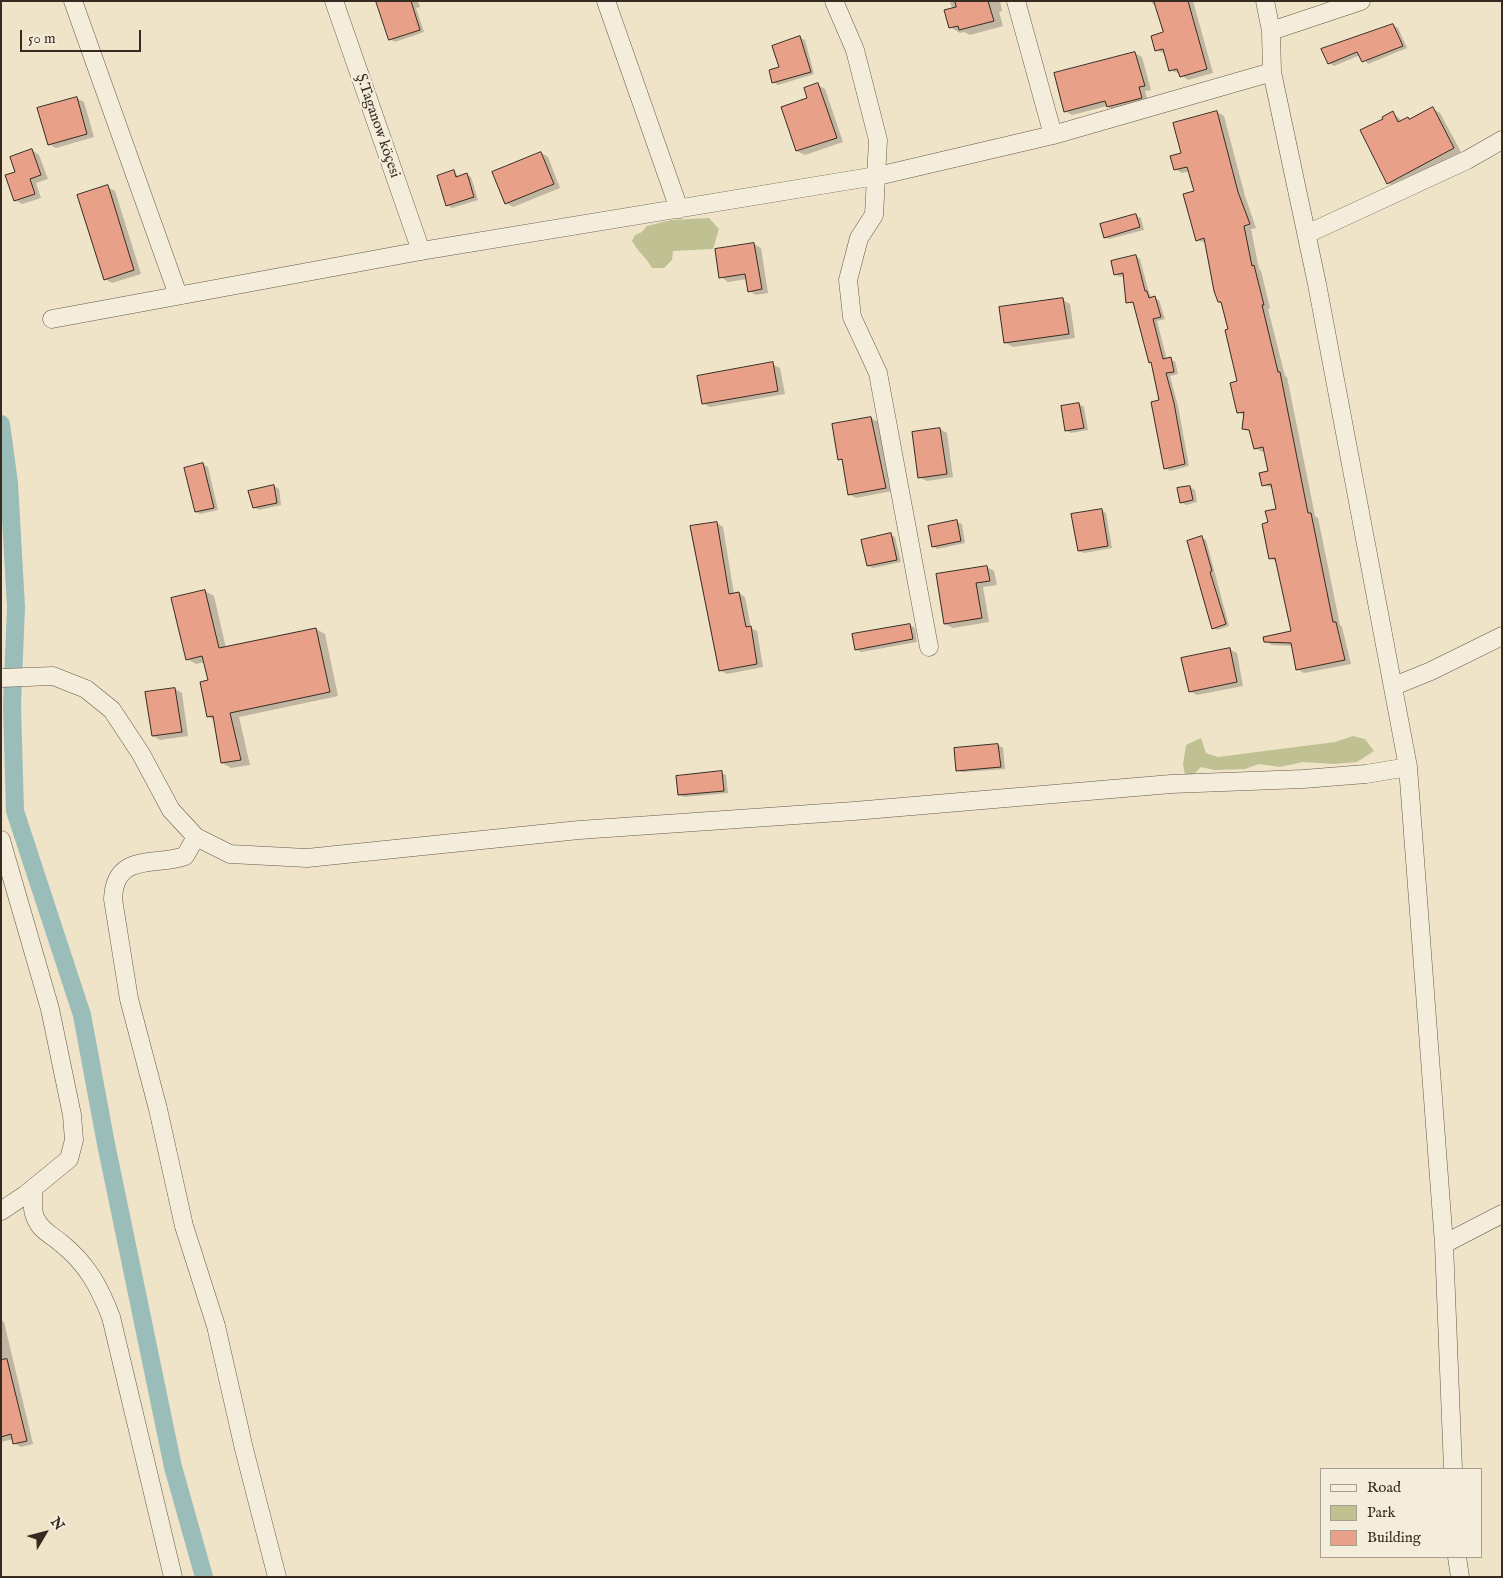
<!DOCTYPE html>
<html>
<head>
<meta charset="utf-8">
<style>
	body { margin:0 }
	#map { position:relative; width:1503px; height:1578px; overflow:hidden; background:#efe3c8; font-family:"IM FELL English",serif }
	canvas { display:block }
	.frame { position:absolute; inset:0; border:2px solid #372b21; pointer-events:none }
	.legend { position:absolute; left:1320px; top:1468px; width:162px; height:90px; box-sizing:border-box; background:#f5eddb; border:1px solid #a99f91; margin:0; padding:6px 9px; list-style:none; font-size:15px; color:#372b21 }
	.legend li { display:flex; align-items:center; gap:10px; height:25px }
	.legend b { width:25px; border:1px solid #a99f91 }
	.north { position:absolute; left:20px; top:1508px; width:50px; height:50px; -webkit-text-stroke:4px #f5eddb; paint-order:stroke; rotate:53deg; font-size:14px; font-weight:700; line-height:20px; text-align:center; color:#372b21 }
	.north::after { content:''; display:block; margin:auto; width:18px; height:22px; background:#372b21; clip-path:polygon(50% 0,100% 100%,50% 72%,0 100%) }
	.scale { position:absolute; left:20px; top:30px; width:121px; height:22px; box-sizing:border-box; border:2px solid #372b21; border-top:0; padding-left:6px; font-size:15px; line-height:18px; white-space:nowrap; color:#372b21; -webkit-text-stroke:4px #f5eddb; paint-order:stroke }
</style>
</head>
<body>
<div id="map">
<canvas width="1503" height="1578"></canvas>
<div class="frame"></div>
<ul class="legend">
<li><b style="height:6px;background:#f5eddb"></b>Road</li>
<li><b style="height:14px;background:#c0c192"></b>Park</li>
<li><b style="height:14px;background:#e8a089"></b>Building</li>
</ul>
<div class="north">N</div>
<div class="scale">50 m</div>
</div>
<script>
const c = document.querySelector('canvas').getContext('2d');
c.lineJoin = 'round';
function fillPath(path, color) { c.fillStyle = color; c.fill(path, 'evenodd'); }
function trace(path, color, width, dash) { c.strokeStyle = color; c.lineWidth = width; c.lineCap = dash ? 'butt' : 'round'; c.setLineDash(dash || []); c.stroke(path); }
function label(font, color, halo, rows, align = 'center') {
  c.font = font + ' "IM FELL English",serif'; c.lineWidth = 4.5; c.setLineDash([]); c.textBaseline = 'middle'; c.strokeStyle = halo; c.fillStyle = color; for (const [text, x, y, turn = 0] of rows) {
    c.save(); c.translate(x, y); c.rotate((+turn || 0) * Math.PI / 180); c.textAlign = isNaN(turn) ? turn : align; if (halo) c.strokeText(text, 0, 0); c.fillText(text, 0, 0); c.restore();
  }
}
fillPath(new Path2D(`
	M709,218L719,229L713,249L673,251L672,260L664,268H652C646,257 638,252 632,241L635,235L642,232L647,226L671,220Z
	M1353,736L1365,739L1374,751L1357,762L1334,764L1303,762L1280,767L1259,764L1245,769L1214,770L1201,767L1194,774L1185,775L1183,765L1186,745L1201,738L1206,753L1218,757L1335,742Z`), '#c0c192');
fillPath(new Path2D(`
	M376,1H418L420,7L416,8L424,32L395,42L390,39Z
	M950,1H1000L1002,11L999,12L1003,26L970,35L964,32L960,33L950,27L952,9Z
	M1150,1H1193L1213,73L1188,80L1180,74L1170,70L1166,54L1156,50L1164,33L1157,7Z
	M1393,25L1398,28L1407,48L1368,64L1360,55L1334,66L1329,63Z
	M800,38L805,40L814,74L778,85L773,82Z
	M1135,53L1142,57L1151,90L1145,91L1148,101L1115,110L1107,106L1072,115L1065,111Z
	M818,85L825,89L843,142L805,155L797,151Z
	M76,98L84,102L94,137L56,148L49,144Z
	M1433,109L1440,113L1461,152L1395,187L1388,183L1385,120L1393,113L1402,121L1408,118L1411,120Z
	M1217,112L1224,116L1245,196L1256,228L1251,229L1259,269L1261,271L1270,308L1268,309L1285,376L1287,377L1315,516L1318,518L1340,625L1342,627L1351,664L1304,673L1297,669L1293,646L1272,645L1265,641L1293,632L1277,562L1270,558L1269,523L1278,510L1273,488L1263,485L1269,472L1265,451L1262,452L1255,448L1251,432L1244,428L1245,416L1238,412L1239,382L1229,330L1223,304L1219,302L1206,243L1197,240L1196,192L1190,171L1182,173L1175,169L1183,154Z
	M32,150L39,155L48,179L36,183L41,198L22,204L15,200L17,173Z
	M541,153L548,157L560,188L513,207L506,203Z
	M454,171L459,177L467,175L471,177L478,200L452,208L447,205Z
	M107,187L115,191L141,274L112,283L105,279Z
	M1136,216L1141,218L1144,230L1109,239L1105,237Z
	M754,244L761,248L768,293L756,295L749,291L747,279L728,282L721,277Z
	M1136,256L1140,259L1149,293L1152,298L1159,300L1165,319L1157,321L1167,360L1175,361L1178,374L1170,376L1178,406L1189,466L1170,471L1166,468L1161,401L1153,364L1150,362L1135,304L1128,302L1124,276L1120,277L1115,274Z
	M1063,300L1070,304L1075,338L1013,347L1006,343Z
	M772,364L780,368L785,394L710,407L703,403Z
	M1079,404L1084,407L1088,430L1071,433L1066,430Z
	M871,418L878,422L892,491L856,498L849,494L843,461L840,459Z
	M940,429L947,433L953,477L927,481L919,477Z
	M203,464L208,467L218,510L200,514L196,512Z
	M274,486L279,489L281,505L259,510L254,507Z
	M1190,487L1195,490L1197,502L1186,505L1181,502L1179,489Z
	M1101,510L1106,513L1112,548L1084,553L1079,551Z
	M957,522L962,524L965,543L937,549L933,546Z
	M717,523L723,527L734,594L739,593L745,597L751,628L757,631L763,667L727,674L720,670Z
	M891,535L895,537L901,562L873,568L868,566Z
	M1202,538L1206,540L1229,626L1217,630L1213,628Z
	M987,567L994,571L997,585L983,587L989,622L953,628L945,624Z
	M205,591L214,596L226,648L316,629L325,634L338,696L239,717L250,765L231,768L222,763L215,720L209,717L210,681L205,662L196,664L187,659Z
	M910,625L915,628L917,642L861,652L856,649Z
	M1229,649L1237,653L1243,686L1197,695L1190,691Z
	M175,689L182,693L188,736L160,740L153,736Z
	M998,745L1003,748L1005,769L962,772L957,770L955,749Z
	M721,773L726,775L728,793L684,797L679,795Z
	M1,1320L4,1322L33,1444L21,1447L14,1443L13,1439L1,1442Z`), '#0003');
trace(new Path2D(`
	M1,424L9,483L16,607L12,705L15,811L82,1015L106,1144L173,1467L204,1577`), '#9abdba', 18);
const building = new Path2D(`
	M376,1H411L420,30L389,40Z
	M955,1H988L994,21L959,30L958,26L949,28L944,10L956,7Z
	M1154,1H1188L1207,69L1180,77L1177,69L1169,71L1163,49L1155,51L1151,36L1163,32Z
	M1393,24L1403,46L1362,62L1357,52L1328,64L1321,49Z
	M800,36L811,72L772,83L769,70L779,67L772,46Z
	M1135,52L1145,86L1139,87L1142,98L1107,107L1105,101L1064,112L1054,73Z
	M818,83L837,138L796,151L781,107L807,98L804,88Z
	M77,97L87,134L48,145L37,108Z
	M1433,107L1454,148L1387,184L1360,130L1383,119L1382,117L1393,111L1398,122L1408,117L1409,119Z
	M1217,111L1238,192L1250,224L1244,226L1252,266L1254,265L1264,305H1262L1278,372H1280L1308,513H1311L1333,622H1336L1345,660L1296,670L1291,643L1264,642L1263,637L1291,631L1275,558L1269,559L1262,524L1268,522L1265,511L1276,509L1271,484L1262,486L1259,473L1268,471L1263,447L1254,449L1249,430L1242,429L1244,412L1237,413L1230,383L1237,381L1225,330L1228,329L1221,302H1218L1214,291L1204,238L1196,241L1183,194L1194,191L1187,167L1174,170L1170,156L1181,153L1173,123Z
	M32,149L41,175L30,179L35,194L14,201L5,175L15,172L10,157Z
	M541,152L554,184L505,204L492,172Z
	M454,170L456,177L467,173L474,197L446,206L437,176Z
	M108,185L134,270L104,280L77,195Z
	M1136,214L1140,227L1104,238L1100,224Z
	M754,243L762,289L748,292L745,274L719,278L715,249Z
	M1136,255L1145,291H1147L1149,298L1155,296L1161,317L1153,319L1163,359L1171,357L1174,372L1166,373L1174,403L1185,464L1164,469L1151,402L1159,400L1151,362L1149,363L1133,302L1126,303L1123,273L1114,275L1111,261Z
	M1063,298L1069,334L1004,343L999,307Z
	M773,362L778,391L702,404L697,376Z
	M1079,403L1084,428L1065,431L1061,406Z
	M871,417L886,488L848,495L842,459L838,460L832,424Z
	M940,428L947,474L918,478L912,432Z
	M203,463L214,508L195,512L184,468Z
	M274,485L277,503L253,508L248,491Z
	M1190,486L1193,500L1180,503L1177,488Z
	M1102,509L1108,546L1078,551L1071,514Z
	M957,520L961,541L932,547L928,526Z
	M717,522L729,594L739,592L746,627L751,626L757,664L719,671L690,526Z
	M891,533L897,560L867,566L861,540Z
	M1202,536L1212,571L1210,572L1226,624L1212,629L1187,541Z
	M987,566L990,581L976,583L982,618L944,624L936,574Z
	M205,590L219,648L316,628L330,692L230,713L241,760L221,763L213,716L207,717L200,682L208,680L202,656L186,660L171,598Z
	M910,624L913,639L855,650L852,634Z
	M1230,648L1237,682L1189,692L1181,658Z
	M175,688L182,732L152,736L145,692Z
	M998,744L1001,767L956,771L954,748Z
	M722,771L724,791L678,795L676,776Z
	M7,1359L27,1441L13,1444L11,1434L1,1437V1360Z`);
fillPath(building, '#e8a089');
trace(building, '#372b21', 1);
const minor = new Path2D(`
	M73,1L178,295
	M334,1L421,251
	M606,1L679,209
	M834,1L855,50L878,140L874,215L859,238L848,280L852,317L878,373L929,647
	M1016,1L1053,135
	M1265,1L1271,31L1272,72L1317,284L1408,767L1444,1244L1453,1469
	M1271,31L1361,1
	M1307,234L1467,160L1502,140
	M52,319L421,251L882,175L1053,135L1272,72
	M1,678L53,676L86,689L112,710L141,754L171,810L196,837L230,854L307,858L579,830L854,811L1171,784L1303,779L1366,774L1408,767
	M1394,686L1431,671L1502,636
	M196,837L185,856C156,867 115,851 113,899L129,999L158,1109L184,1226L216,1326L244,1449L277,1577
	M1,840L50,1009L72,1115L74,1140L69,1159L25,1195L1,1211
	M34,1188C33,1198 31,1210 36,1219C41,1231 52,1235 61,1243C87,1264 99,1286 111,1317L173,1577
	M1444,1244L1502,1214
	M1457,1557L1460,1577`);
trace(minor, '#65594b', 19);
trace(minor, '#f5eddb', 18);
label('15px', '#372b21', '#f5eddb', [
	["Ş.Taganow köçesi",377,126,71]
]);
</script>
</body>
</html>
